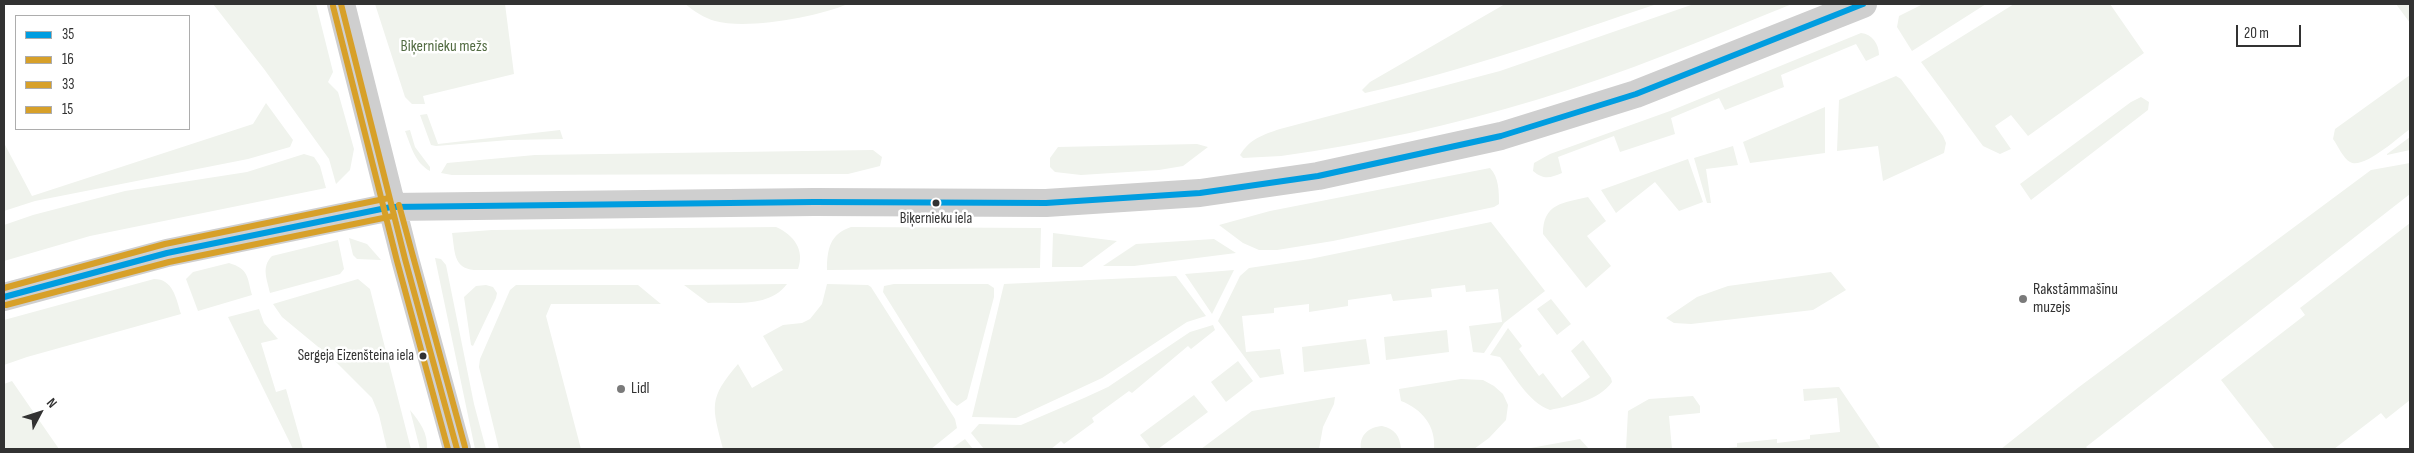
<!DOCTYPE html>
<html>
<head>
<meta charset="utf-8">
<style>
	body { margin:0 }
	#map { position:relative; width:2414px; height:453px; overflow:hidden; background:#fff; font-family:"Sofia Sans Condensed",sans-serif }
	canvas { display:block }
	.frame { position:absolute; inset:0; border:5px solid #323232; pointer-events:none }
	.legend { position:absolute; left:15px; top:15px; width:175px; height:115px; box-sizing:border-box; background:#fff; border:1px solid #adadad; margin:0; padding:6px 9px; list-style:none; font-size:15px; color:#323232 }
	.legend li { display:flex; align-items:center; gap:10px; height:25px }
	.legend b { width:25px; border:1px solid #adadad }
	.north { position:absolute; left:15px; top:388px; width:50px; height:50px; -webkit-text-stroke:4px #fff; paint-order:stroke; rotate:50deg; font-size:14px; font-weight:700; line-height:20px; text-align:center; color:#323232 }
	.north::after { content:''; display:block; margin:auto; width:18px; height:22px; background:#323232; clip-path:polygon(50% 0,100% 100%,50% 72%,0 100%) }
	.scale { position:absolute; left:2236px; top:25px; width:65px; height:22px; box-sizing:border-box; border:2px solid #323232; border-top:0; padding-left:6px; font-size:15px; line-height:18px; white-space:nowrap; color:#323232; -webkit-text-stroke:4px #fff; paint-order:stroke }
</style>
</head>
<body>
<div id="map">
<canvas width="2414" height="453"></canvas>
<div class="frame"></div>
<ul class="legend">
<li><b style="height:6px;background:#009de0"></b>35</li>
<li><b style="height:6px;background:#d7a029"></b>16</li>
<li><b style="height:6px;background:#d7a029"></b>33</li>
<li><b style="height:6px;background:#d7a029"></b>15</li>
</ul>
<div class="north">N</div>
<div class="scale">20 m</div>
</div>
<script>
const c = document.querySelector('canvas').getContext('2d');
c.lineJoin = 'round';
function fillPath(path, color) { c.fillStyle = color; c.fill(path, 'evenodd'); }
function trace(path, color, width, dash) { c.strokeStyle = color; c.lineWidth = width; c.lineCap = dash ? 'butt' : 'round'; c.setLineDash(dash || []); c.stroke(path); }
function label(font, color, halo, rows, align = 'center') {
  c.font = font + ' "Sofia Sans Condensed",sans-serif'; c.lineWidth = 5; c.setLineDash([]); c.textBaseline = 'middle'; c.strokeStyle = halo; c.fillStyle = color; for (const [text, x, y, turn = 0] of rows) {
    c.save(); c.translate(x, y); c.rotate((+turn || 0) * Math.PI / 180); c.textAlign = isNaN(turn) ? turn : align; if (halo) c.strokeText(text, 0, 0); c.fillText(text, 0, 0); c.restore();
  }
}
fillPath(new Path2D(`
	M213,4H316L333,72L328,82L338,92L354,149L350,170L336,184L329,159L264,69Z
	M375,4H505L514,74L423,96L425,104H412L405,97Z
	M685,4H848C817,17 747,30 715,21C704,18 694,11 685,4Z
	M1505,4H1657C1561,36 1464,71 1365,93L1362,90L1370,82Z
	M1694,4H1792C1708,38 1623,74 1536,100C1454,125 1366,144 1281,156C1268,157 1255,157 1243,158L1240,155C1250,139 1262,135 1280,129L1500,71Z
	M1923,4H1986L1912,51L1897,27L1899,16Z
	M2014,4H2110L2144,53L2028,136L2011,115L1995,126L2011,149L2000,154L1983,146L1921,62Z
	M2396,4H2410V23Z
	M1861,33C1872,34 1879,44 1879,55L1866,61L1856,44L1781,75L1784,87L1725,110L1719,98L1671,118L1675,134L1620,152L1614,136L1558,157L1562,173C1550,178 1544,180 1533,171L1534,163L1550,154L1670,111Z
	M2410,75V129C2399,137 2363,170 2350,162C2343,158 2338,146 2333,139L2335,129Z
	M1896,76L1901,79L1943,136L1946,143L1944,153L1883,181L1878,146L1837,151L1839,100Z
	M2141,97L2149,102L2148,110L2031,200L2020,184L2131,102Z
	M266,103L293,140L290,147L248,159L35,201L4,211V143L32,196L253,124Z
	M1825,107V153L1750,163L1743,142Z
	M427,114L438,144L560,130L563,139L509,140L436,146L431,145L420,115Z
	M410,130L415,147L430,167V171C415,163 411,146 405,131Z
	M2410,137V150L2387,155V154Z
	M1197,144L1208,147L1183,166L1159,170L1081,175L1055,172L1050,167V158L1058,147Z
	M1733,146L1738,165L1706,169L1711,203H1707L1694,158Z
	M873,150L882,157L880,166L848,174L452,175L441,173L447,163L535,155Z
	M304,154L314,157L320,166L326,188L90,236L4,261V225L33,215L125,191L247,172Z
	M1688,159L1703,202L1679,211L1655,182L1616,213L1601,190Z
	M2410,163V194L2086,447L2088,449H2001L2079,387L2371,170Z
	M1490,168C1499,177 1499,192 1499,204L1494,207L1333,241L1277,250H1259L1243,243L1219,225L1270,211Z
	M1588,197L1606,221L1587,236L1611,266L1586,288L1543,234C1543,203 1563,203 1588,197Z
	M1491,222L1545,291L1504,323L1484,353L1473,352L1469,326L1502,322L1498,289L1466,292L1465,285L1431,289L1432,297L1393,301L1391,294L1348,300V306L1309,312V304L1274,308V313L1242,316L1246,352L1280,349L1284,374L1260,378L1218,321L1240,276L1249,268L1310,259Z
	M2410,223V400L2386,419L2381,413L2334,449H2275L2221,380L2305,315L2300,308Z
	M776,227C794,235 805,250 798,269L474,270C453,268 455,251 452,233L492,230Z
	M851,227L1041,228L1040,268L827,270C827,249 830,234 851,227Z
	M1053,233L1117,241L1082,267H1052Z
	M349,238L367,244L381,260L357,259L353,255Z
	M1214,239L1236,253L1134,266H1103L1136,244Z
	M338,240L344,269L340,274L270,293C267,279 261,267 272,256Z
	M435,258L441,259L446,265L474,404L486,449H475Z
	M229,263C249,269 247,277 252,295L198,311L186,279L193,272Z
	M1234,270L1212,314L1185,274Z
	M1831,272L1846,290L1813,310L1691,324L1674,323L1666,318L1697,297L1728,286Z
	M1176,276L1206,316L1187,322L1102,378L1016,418L972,417L1004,284Z
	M154,279C173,279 176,298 181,314L27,357L4,365V320Z
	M358,279L370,289L411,449H387L379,415L372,398L334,360L282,317L273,304Z
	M787,284C769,308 735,302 708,303L684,285Z
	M827,284L868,285L871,287L955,419L957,428L931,449H723C712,406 708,399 738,364L752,388L783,370L763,336L783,325L802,323L810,319L822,304Z
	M894,284H988L994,288V297L967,399L957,406L951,401L883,292L884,286Z
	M486,285L493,287L497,293L496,298L473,346L471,345L464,297L476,286Z
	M516,285H638L661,304H551L546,316L581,449H499L479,367L480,359L510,290Z
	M1551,299L1571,324L1557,335L1537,309Z
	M259,309L264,323L278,339L261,343L276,392L286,389L303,449H293L228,317Z
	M1213,325L1215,330L1191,349L1188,346L1132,393L1129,391L1092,418L1094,422L1064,444L1061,441L1051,449H984L971,433L979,424L1021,425L1084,398L1108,387L1190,332Z
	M1508,328L1522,346L1519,349L1539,376L1543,373L1562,398L1590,377L1571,351L1583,340L1611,378L1612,382C1598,401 1572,405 1550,410C1528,402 1514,375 1500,357L1490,355Z
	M1447,330L1449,352L1386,360L1384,337Z
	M1366,339L1370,364L1304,372L1302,347Z
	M1238,361L1253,381L1226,402L1211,382Z
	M1461,379L1483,380L1494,386L1503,394L1508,405L1506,420L1489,438L1474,449H1434C1436,426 1422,409 1401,401L1399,389Z
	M12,381L59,449H4V384Z
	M1839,387L1881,449H1719L1737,447V443L1777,439V443L1810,439V435L1840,432L1837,398L1804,401L1803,389Z
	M1194,395L1208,412L1158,449H1151L1140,435Z
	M1693,396L1700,406V413L1669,416L1672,449H1626L1628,411L1649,399Z
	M1335,397L1334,404L1323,427L1319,449H1201L1252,411Z
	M410,410C420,422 428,433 427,449H420Z
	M1382,426C1395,429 1400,436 1401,449H1361C1359,435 1369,427 1382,426Z
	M965,439L973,449H951Z
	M1580,439L1589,449H1525Z`), '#f0f3ed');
trace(new Path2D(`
	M341,4L405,259L457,449
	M4,297L167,253L391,207L814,202L1046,203L1200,193L1318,176L1501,136L1636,94L1863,4`), '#cfcfcf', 28);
trace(new Path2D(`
	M4,297L167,253L391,207L814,202L1046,203L1200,193L1318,176L1501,136L1636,94L1863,4`), '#009de0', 6);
trace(new Path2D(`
	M333,6L397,261L448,449
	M6,305L169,262L393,216`), '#d7a029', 6);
trace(new Path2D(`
	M399,205L465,447
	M4,288L165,244L389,198`), '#d7a029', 6);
trace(new Path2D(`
	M341,4L405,259L457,449`), '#d7a029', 6);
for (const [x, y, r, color] of [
	[936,203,4.5,"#323232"],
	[2023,299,5,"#7a7a7a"],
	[423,356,4.5,"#323232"],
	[621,389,5,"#7a7a7a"]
]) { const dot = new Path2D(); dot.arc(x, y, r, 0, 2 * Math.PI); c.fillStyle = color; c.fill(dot); trace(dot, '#fff', 2); }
label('15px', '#323232', '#fff', [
	["Biķernieku iela",936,219],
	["Sergeja Eizenšteina iela",414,356,"right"]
]);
label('16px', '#526b42', '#fff', [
	["Biķernieku mežs",444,47]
]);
label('16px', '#323232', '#fff', [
	["Rakstāmmašīnu",2033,290],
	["muzejs",2033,308],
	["Lidl",631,389]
], 'left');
</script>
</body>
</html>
